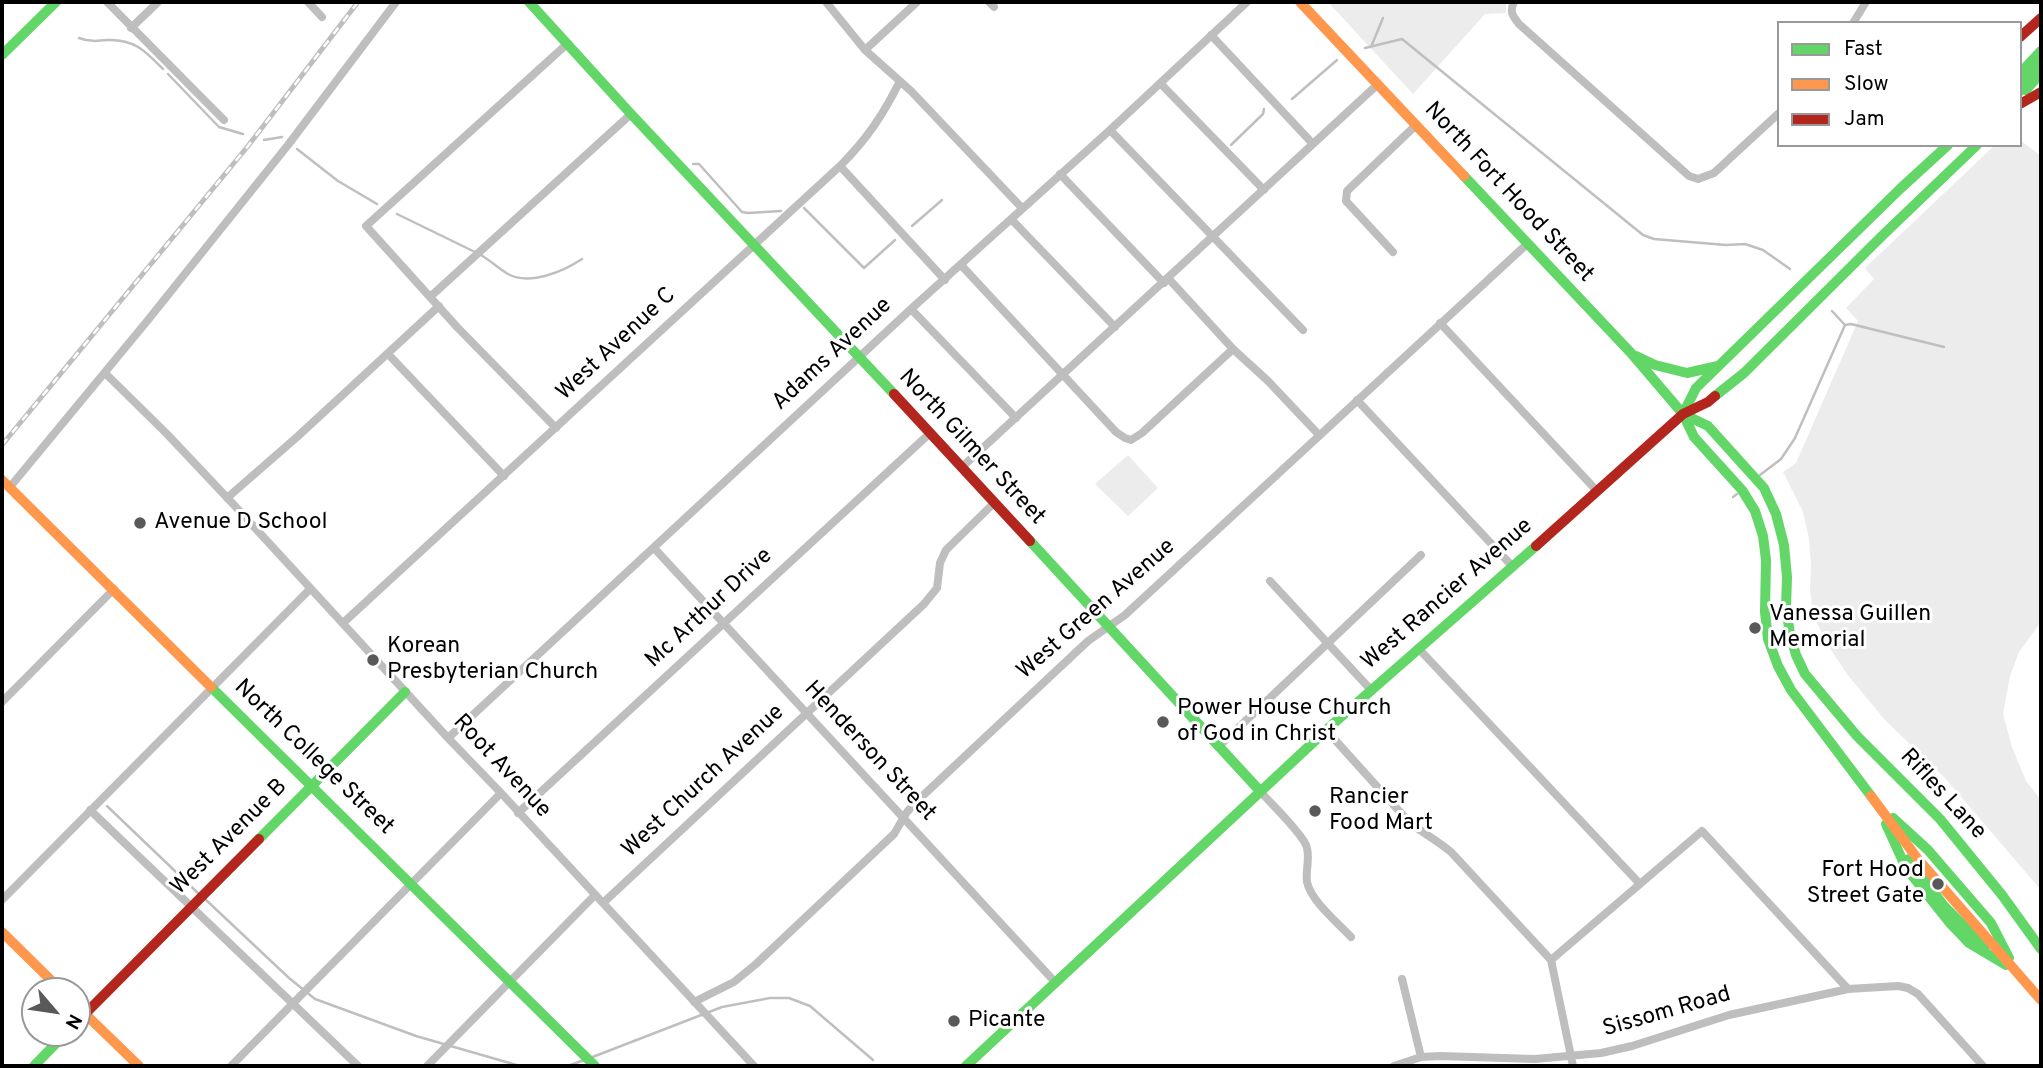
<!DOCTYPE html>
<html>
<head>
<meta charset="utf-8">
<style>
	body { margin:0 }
	#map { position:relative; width:2043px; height:1068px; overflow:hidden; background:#fff; font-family:Overpass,sans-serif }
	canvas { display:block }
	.frame { position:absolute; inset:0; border:4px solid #000; pointer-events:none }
	.legend { position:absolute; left:1777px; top:21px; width:245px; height:126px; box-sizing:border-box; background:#fff; border:2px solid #999; margin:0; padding:9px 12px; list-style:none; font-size:21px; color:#000 }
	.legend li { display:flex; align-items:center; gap:14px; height:35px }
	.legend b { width:35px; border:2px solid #999 }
	.north { position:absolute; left:21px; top:977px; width:70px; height:70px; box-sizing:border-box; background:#fff; border:2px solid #999; border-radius:50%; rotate:119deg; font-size:19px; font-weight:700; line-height:28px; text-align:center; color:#000 }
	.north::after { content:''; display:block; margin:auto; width:24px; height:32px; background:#595959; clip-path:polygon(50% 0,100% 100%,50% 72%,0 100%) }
</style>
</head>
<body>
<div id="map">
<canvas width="2043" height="1068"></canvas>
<div class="frame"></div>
<ul class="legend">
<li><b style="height:9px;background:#63d668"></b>Fast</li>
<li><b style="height:9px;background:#ff974d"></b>Slow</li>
<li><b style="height:9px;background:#b3261e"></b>Jam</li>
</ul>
<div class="north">N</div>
</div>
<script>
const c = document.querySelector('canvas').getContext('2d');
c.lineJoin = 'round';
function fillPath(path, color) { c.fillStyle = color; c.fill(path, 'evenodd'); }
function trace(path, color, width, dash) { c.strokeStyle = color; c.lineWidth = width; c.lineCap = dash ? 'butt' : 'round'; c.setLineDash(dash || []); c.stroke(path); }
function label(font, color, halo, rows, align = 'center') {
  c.font = font + ' Overpass,sans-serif'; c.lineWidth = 6; c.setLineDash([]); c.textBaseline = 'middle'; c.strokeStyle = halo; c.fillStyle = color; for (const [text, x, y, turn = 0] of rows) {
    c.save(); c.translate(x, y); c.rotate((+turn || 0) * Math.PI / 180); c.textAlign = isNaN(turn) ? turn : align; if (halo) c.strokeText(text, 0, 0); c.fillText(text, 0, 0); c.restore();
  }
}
fillPath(new Path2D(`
	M1328,2H1506V13L1485,14L1413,94Z
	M2020,140L2041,156V622L2019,652L2010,676L2003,714L2012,747L2026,781L2041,800V890L1944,777L1884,719L1847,674L1829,647L1813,615L1810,590L1811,565L1809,539L1803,512L1783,472L1796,463L1858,321L1846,308L1874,279L1865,268L1995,145H2020Z
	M1128,455L1158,488L1128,516L1095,484Z`), '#ececec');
trace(new Path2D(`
	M79,38C89,42 98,41 108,40C135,39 146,52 163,69
	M1371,47L1383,18
	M1365,48L1402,39L1643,235L1654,239L1726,245L1745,244L1763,250L1790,269
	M168,74L219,127L243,134
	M1292,99L1337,60
	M264,140L282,137
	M1231,145L1263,114L1264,109
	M297,149L338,181L377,204
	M693,164H699L742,212L748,213L781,211
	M804,208L864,268L895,240
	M397,214L475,252
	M912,226L942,200
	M481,255C491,261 499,269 508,274C530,286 564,271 582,259
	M1845,325L1851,324L1944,347
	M1760,475L1781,459L1795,438L1845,325L1832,311
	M1733,497L1737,494
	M107,806L200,895
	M205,899L289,978L315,999L416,1036L520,1066
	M590,1058L722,1007L770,998H789L810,1006L873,1060
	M568,1066L584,1060`), '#bfbfbf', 2.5);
trace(new Path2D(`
	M107,2L224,120
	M308,2L322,17
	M826,2L865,50L911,91L1022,208
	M989,2L994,7
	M1514,2C1509,12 1513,16 1519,24L1689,176L1698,179L1714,173L1779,113
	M1853,23L1866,2
	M131,28L158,2
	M1211,35L1313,144
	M865,50L917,2
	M1160,83L1264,190
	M1110,130L1303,330
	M840,166L945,280
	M1060,174L1164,283
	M1011,219L1115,327
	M1393,252L1346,201L1347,191L1415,126
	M961,265L1116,432L1125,438L1131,440L1142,433L1233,349
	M1168,278L1233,349L1268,381L1319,435
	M430,297L631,114
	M911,309L1016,418
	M1440,323L1597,491
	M388,354L504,476
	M105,373L167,434L234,505L448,738L501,793L754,1066
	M1357,400L1513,567
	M556,428L457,327L366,226L567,44
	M961,468L1377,85
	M10,487L148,320L288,145L396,2
	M227,498L297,437L439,306
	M654,548L1055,982
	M1270,581L1372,691
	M343,623L840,166C867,139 883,115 900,81
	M1418,648L1640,884
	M2,702L114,589
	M1327,731L1409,822C1423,833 1438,841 1451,852L1551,960
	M448,738L911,309L1110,130L1247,2
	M1218,747L1421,555
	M1260,791C1272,805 1299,830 1306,845C1311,857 1305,870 1307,882C1311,901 1338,923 1351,937
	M90,810L358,1066
	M518,813L929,434
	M2,900L310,589
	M603,903L924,604L937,588L940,563L946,550L993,504
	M1551,960L1702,831L1848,989
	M1551,960L1573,1066
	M1402,979L1421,1057
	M694,1002L734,982L756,964L894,834L907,812L915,803L1088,641L1125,615L1527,244
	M231,1066L501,793
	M427,1066L595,895
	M1394,1066L1421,1057L1440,1056L1535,1059L1601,1053L1632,1046L1729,1015L1848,989L1898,986L1908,988L1918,994L1983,1066`), '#bebebe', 8);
trace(new Path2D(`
	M529,2L631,114L894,394
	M2,55L56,2
	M2020,81L2025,68L2041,51
	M2026,90L2041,73
	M2020,91L2030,73L2041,62
	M1464,176L1631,353L1683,414L1694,437L1742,490L1755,511L1763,536L1766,560L1765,612L1768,639L1778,666L1791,690L1871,796
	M1636,356L1655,365L1687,373L1718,366
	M1715,396L1744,373L1884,234L1977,145
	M1683,414L1708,426L1764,488L1776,514L1784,545L1787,577L1786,607L1790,634L1796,655L1805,674L1857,736L1940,819L2002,895L2041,949
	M1683,414L1696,388L1901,188L1948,145
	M1030,541L1260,791
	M211,687L595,1066
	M1893,818L1928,850L1991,923L2009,958
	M1886,824L1906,868L1949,922L1969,943L2006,965
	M259,839L405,692
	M1909,859L1944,906L1985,947
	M34,1066L66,1033
	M966,1066L1334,723L1536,546`), '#63d668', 10);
trace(new Path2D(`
	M1300,2L1464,176
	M2,480L211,687
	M1871,796L1917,858L2041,1000
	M2,932L62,991
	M77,1006L139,1066`), '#ff974d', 10);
trace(new Path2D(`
	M2020,37L2041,18
	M2020,104L2041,92
	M894,394L1030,541
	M1536,546L1683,414L1708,402L1715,396
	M77,1022L259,839`), '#b3261e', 10);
const rail = new Path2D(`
	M2,445L248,146L358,2`);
trace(rail, '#bebebe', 5);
trace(rail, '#fff', 2.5, [8]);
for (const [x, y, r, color] of [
	[140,523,7,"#595959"],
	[1755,628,7,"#595959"],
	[373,660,7,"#595959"],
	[1163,722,7,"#595959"],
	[1315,811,7,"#595959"],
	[1938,884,7,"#595959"],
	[954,1021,7,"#595959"]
]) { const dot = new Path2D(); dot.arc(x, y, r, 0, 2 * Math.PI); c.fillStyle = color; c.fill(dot); trace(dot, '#fff', 2.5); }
label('23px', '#000', '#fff', [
	["North Fort Hood Street",1508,193,47],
	["West Avenue C",617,345,-43],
	["Adams Avenue",833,355,-43],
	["North Gilmer Street",971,448,47],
	["West Rancier Avenue",1448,595,-41],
	["Mc Arthur Drive",710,609,-43],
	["West Green Avenue",1097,610,-41],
	["Henderson Street",869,752,47],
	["North College Street",313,758,44],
	["Root Avenue",501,767,47],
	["West Church Avenue",704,782,-43],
	["Rifles Lane",1942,795,47],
	["West Avenue B",230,838,-45],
	["Sissom Road",1667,1013,-16]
]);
label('23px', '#000', '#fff', [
	["Avenue D School",154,523],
	["Vanessa Guillen",1769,615],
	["Memorial",1769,641],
	["Korean",387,647],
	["Presbyterian Church",387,673],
	["Power House Church",1177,709],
	["of God in Christ",1177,735],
	["Rancier",1329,798],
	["Food Mart",1329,824],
	["Fort Hood",1924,871,"right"],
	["Street Gate",1924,897,"right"],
	["Picante",968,1021]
], 'left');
</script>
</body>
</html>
